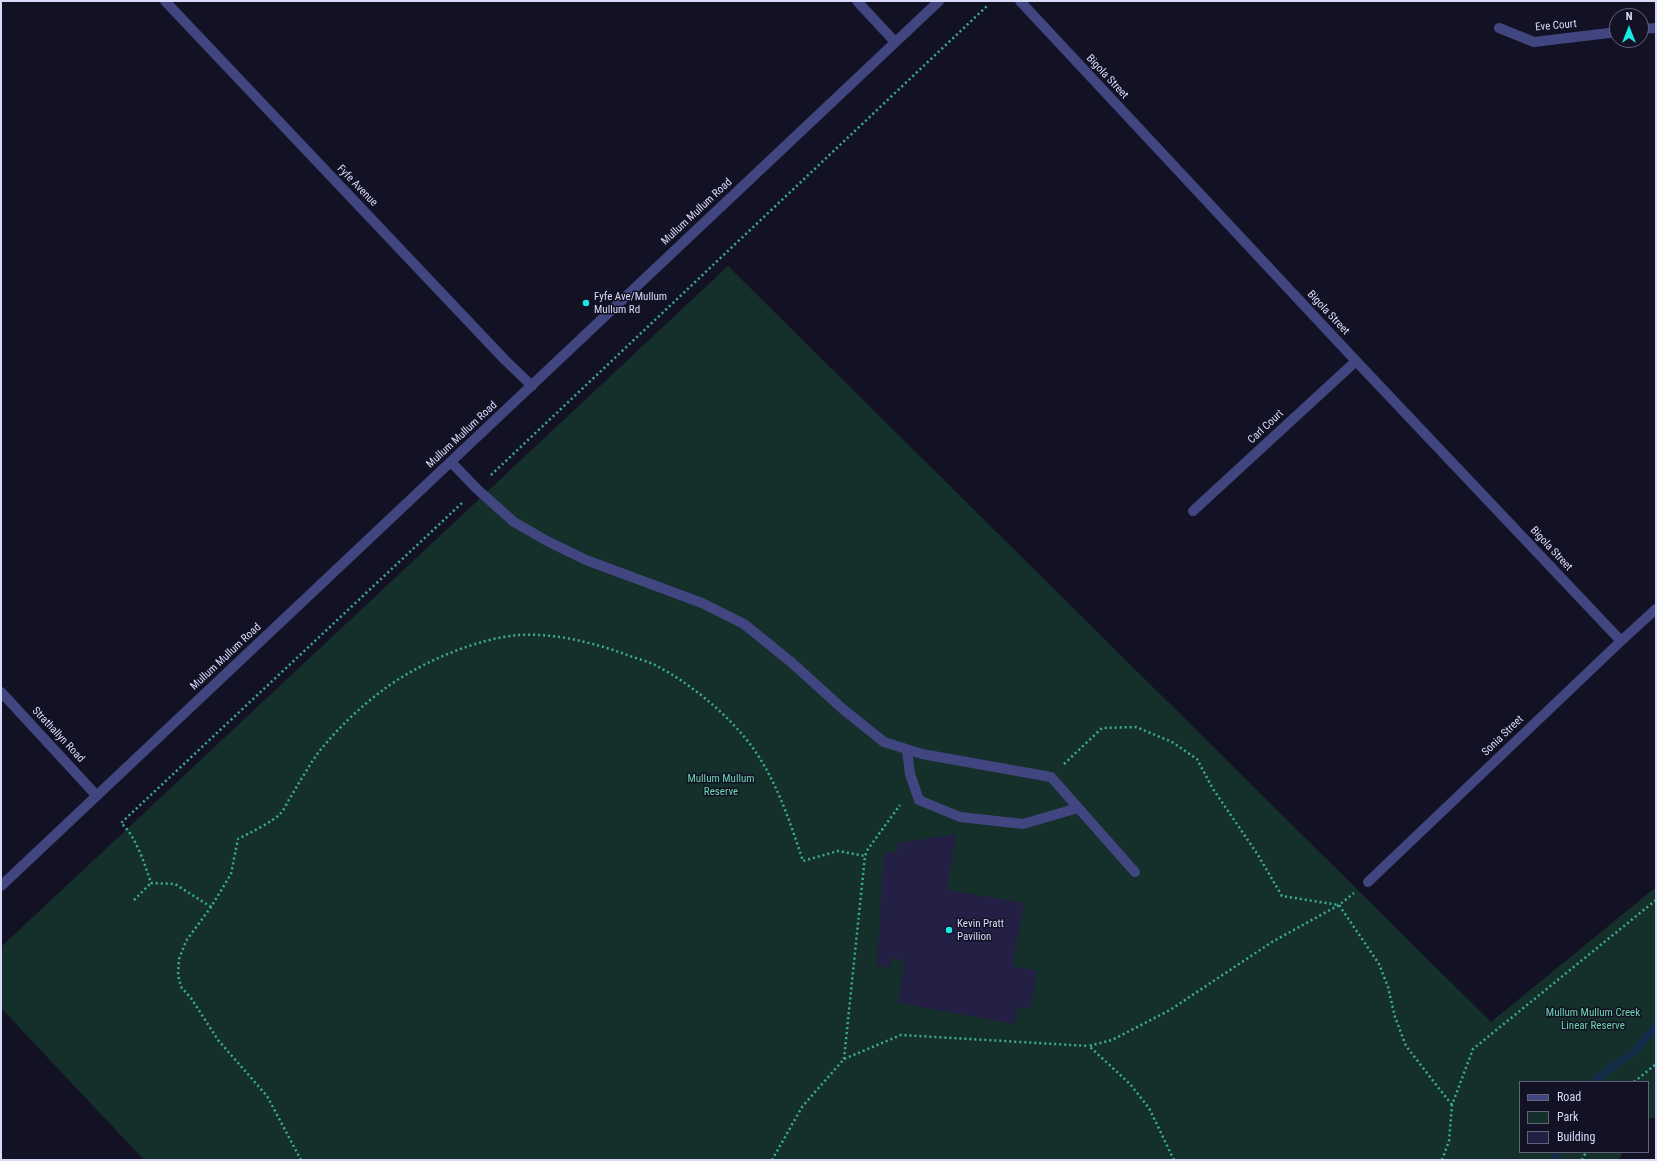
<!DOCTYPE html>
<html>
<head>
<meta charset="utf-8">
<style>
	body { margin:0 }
	#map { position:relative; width:1657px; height:1161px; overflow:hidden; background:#131225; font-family:"Roboto Condensed",sans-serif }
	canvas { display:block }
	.frame { position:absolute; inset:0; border:2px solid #dadafb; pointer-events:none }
	.legend { position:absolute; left:1519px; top:1081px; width:130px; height:72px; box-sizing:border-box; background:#131225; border:1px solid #63627b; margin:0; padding:5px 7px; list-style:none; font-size:12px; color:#dadafb }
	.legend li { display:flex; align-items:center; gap:8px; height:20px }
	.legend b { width:20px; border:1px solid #63627b }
	.north { position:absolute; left:1609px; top:8px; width:40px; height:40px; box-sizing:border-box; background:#131225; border:1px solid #63627b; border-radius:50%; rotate:0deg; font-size:11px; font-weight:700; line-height:16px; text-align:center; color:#dadafb }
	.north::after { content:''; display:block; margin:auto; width:14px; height:18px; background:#18e9e6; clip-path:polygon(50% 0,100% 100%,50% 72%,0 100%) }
</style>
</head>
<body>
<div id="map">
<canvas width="1657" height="1161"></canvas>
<div class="frame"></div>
<ul class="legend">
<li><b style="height:5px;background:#414680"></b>Road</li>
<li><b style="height:11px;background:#152f2b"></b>Park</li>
<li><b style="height:11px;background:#231f45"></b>Building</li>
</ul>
<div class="north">N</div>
</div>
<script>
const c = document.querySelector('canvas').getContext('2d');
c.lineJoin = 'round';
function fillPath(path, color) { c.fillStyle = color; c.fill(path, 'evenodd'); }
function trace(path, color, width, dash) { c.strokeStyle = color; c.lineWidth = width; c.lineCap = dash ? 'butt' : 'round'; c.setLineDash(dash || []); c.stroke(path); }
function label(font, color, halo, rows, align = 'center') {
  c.font = font + ' "Roboto Condensed",sans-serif'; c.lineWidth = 3; c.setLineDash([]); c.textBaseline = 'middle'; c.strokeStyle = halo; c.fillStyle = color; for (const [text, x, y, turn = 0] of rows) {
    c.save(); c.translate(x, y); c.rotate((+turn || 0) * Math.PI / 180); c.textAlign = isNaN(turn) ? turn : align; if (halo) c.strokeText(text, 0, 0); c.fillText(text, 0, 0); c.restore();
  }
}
fillPath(new Path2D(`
	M728,266L1491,1022L1656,887V1117L1648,1119V1082H1520V1152H1623L1619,1160H144L1,1008V947Z`), '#152f2b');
trace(new Path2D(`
	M1594,1082L1601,1075L1635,1051L1656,1026
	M1556,1160L1557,1152`), '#132d48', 8);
fillPath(new Path2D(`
	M956,834L947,890L1024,903L1012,966L1037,971L1030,1009L1018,1007L1015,1024L898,1003L905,960L891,958L889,968L877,965L884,852L897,853L898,843Z`), '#231f45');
trace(new Path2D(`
	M491,475L987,6
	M1064,764L1102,728L1136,727L1172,742L1197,759L1213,789L1258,855L1282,896L1339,905L1379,964L1388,987L1395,1017L1406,1046L1452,1105
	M134,900L151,883
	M211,907L175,884L151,883C145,865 136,836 121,823L463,502
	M844,1059L865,856L868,849L900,805
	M1634,1082L1656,1064
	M301,1160L267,1096L218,1040L191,998L181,987L178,975L179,959L186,941L211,907L231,874L238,839C248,834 274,821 280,814C284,810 287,803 290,798C299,783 308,767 318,753C336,730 360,707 383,690C417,664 477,638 519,635C557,633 595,643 630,656C638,659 647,661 655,665C690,683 729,715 753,748C777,782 790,822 803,861L838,851L865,856
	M772,1160L802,1107L844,1059L901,1035L1089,1046
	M1174,1160L1149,1108L1130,1084L1089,1046L1112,1040L1170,1010L1272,942L1339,905L1354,893
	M1442,1160L1449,1141L1452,1105L1473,1049L1656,900
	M1582,1160L1586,1152`), '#3bae99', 2.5, [2, 3]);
trace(new Path2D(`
	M165,1L505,360L532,386
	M857,1L895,42
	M1020,1L1356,361L1621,641
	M1499,28L1534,42L1617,32
	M1641,29L1656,28
	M451,462L477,489L514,522L547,541L586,560L702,603L744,624L791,662L844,710L884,742L922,754L1051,777L1135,872
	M1193,511L1356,361
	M1,692L96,795
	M907,750L910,774L919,800L960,817L1023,824L1078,808
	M1368,882L1621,641L1656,609
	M1,886L939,1`), '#414680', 10);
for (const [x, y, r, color] of [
	[586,303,4,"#18e9e6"],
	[949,930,4,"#18e9e6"]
]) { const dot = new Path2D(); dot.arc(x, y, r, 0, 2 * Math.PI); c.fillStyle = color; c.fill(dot); trace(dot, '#131225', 1.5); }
label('11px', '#dadafb', '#131225', [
	["Eve Court",1556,26,-5],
	["Bigola Street",1107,77,47],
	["Fyfe Avenue",357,186,46],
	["Mullum Mullum Road",697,212,-43],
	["Bigola Street",1328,313,47],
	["Carl Court",1266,427,-43],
	["Mullum Mullum Road",462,435,-43],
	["Bigola Street",1551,549,47],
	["Mullum Mullum Road",226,657,-43],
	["Strathallyn Road",58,735,47],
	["Sonia Street",1503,736,-44]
]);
label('11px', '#dadafb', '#131225', [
	["Fyfe Ave/Mullum",594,297],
	["Mullum Rd",594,310],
	["Kevin Pratt",957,924],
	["Pavilion",957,937]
], 'left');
label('11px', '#6cd5af', '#131225', [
	["Mullum Mullum",721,779],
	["Reserve",721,792],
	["Mullum Mullum Creek",1593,1013],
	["Linear Reserve",1593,1026]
]);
</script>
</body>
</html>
